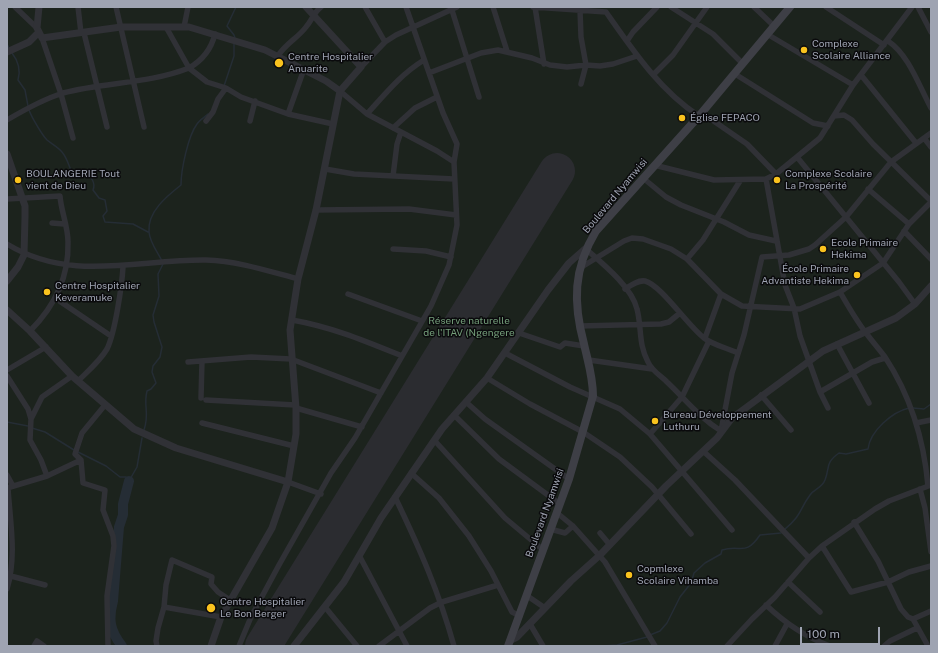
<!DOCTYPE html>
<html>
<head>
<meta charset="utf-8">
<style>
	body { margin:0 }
	#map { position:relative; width:938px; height:653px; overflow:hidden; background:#0f0f11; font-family:"Public Sans",sans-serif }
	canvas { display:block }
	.frame { position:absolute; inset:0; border:8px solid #9fa4b2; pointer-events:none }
	.scale { position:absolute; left:800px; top:627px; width:80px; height:18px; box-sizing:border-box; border:2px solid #9fa4b2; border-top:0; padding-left:5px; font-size:12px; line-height:14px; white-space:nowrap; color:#9fa4b2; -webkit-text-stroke:3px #0a0a0c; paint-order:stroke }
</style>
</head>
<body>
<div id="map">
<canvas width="938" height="653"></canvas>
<div class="frame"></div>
<div class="scale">100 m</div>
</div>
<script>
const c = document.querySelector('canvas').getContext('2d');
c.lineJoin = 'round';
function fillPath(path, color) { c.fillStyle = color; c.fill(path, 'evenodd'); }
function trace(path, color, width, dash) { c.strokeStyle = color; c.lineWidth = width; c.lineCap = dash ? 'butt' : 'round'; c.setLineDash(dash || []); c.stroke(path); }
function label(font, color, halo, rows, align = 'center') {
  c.font = font + ' "Public Sans",sans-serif'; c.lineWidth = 3; c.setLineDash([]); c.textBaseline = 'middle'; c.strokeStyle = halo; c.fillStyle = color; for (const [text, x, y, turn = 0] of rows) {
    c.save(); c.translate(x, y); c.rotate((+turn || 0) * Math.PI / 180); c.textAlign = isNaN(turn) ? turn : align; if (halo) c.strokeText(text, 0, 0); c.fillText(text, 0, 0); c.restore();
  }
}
fillPath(new Path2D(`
	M7,7H931V646H7Z`), '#1c231d');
trace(new Path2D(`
	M235,38L234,35L227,26L236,7
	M7,44L9,48
	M12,53C19,62 21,70 18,80L25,90L28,106
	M224,86L234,56V44
	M29,110C31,116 42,135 47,140C52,144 58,147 62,152C68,159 69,168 73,174L85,173C91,176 96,183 93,190L99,198L105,200L107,211L103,216L105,222L133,224L148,232
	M162,261C157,251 150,243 149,232C147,212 167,196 181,185C181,170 188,136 197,124C199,120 205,117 208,114
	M913,408L924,409L931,404
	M7,422L28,426
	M32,428L45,432L74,450
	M144,430C150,412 143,407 147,391L151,389L156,383L152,372L153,366L160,357L162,347L154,322L153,315L159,296L158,274L163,264
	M78,452L106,466L120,477H126L129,481L137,467L142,438
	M785,529C802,515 799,510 810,495C814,489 822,488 825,480C830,467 825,463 839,453L846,454L868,449C870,431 892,412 909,408
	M650,635L660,631L667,623L680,597L691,583L694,573L705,563L721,554L722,550C741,544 745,557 760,535L781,533
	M602,646L617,645L647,637`), '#252d35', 1.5);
trace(new Path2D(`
	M122,646C110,631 108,620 113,601L119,527L123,515V504L129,481`), '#252d35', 10);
trace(new Path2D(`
	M263,646L557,171`), '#2b2c30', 36);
trace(new Path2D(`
	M15,7L37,28
	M78,7L81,33
	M116,7L144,127
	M365,7L385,42
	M451,7L479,97
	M493,7L507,51
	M533,7L606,12C632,49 660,91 699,116
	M535,7L544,64
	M671,7L713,34L743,64
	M754,7L774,26
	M826,7L884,45
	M918,7L931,32
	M580,10L581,37L586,65L581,84
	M166,27L189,68L207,82L226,88
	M184,27L188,7
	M84,33L107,127
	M767,34L853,85
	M42,38L61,94L73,138
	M627,41L633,32L657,7
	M888,41C909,55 919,86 931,108
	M278,56C285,44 298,38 306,27C312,20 314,12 321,7
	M361,67L385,42L396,35L457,7
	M429,73L481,53L498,50L532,58L550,65L567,67L586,65L600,66L613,64L637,56
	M654,74L673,55L707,7
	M735,74L813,123L828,126
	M861,75L916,143
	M340,91L367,114L437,151L454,162
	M702,113L747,144L776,174
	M288,114L304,69
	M367,114C385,94 401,74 424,60
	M834,116L844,115L852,120L873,144L931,201
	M7,120C24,110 44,99 63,93C105,82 148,84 189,68C203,60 211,50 215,34
	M206,121L213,112L218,99L226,88L241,97L288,114L333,124
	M250,121L255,101
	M393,128L415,108L437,97
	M924,138L931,147
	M797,157L899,282L915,304
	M654,165L714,180L766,179L776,174L820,138L853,85L912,7
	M325,169L354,174L454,179
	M393,176L397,144L401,132
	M643,178L666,197L681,205L724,222L749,235L776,241
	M766,179L785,285L794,308L800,336L820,392L828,408
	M868,189L909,224
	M7,199L60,196C61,211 68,226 68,242C69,277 54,307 30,331
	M316,210L409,209L456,215
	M52,223L64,224
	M904,231L931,259
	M7,244C71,283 138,259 206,260C238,261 268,271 298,279
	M393,249L426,251L451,257
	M586,249C602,263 632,287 637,309C642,328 638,343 648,362C652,371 661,376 667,382C685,399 700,418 721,431L732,373L744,335L762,257L789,255L809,249L815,245L846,217L891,162L931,133
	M687,259L703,240L740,181
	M580,268L624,241L632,238L643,239L671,249L687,259L721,294L742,306L800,309L840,292L883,263L909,224L931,202
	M625,289C631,285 638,280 645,281C661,285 688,326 704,338C713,345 727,348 738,353
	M840,292C848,306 856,320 866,333C872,341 879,349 885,357C910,395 924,441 928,486
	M348,294L422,321
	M55,298L111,336
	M292,320C332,327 365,341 402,356
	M579,326L661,324L669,322L680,313
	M519,333L560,347L565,343L584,346
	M705,338L721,294
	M837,344L869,403
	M505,353L570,387L620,409L650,434L732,530
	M589,360L652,369
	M188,362L251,357L291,359L381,393
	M7,370L46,347
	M7,376L28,409L31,419
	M487,378L530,404L583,432L620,457L652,487L691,534
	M78,381C88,371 100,361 107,349C115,333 122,285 123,267
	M820,392L872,362L885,358
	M761,395L791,430
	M201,398L202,361
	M206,400L295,405
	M466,402L485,419L569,479
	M105,405L82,433L75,454L81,460L83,483L105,490L103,510L113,536L114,546L107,596L108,646
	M296,408L362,427
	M454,415L499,459L560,504
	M202,423L294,446
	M916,423L931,420
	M650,434L682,397L709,341
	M435,441L505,518L542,549
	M703,451L735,480L809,558
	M411,473L439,498L469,536L491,571L512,612L520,616
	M7,475L13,486
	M47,476L81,460
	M288,482L321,494
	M7,488L47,476L41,460L30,440L31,419L42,397L72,376
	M920,489L925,508L931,552
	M395,497C419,547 439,592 454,646
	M556,512L573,526L605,562L655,646
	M854,522L878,561L901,609L908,617L913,619L928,646
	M550,529L565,533L573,526
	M600,533L610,545
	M822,546L851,592L888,582L909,572L931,566
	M360,557L407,646
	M7,575L45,585
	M788,582L820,612
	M7,589C17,556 10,521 8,488
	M526,595L545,608
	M766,605C785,623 805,637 830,646
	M164,607L221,617
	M325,607L357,646
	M913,619L931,611
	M530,624L543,646
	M34,646L37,641L44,646
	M157,646L156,641L158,628L164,607L166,585L172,560L212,577L211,584L218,592L230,600
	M239,646L251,617L279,565L331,473L355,438L431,306L449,265L457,225L454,162L457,144L443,113L406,7
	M379,646L430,608L442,602L498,585
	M727,646L752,619L775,597L809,558L822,546L875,509L889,501L931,485
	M775,646L787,624
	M884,646L890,641L917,628`), '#303136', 5.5);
trace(new Path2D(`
	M39,7L37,28L42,38L121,27H189L265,50L326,81L340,91
	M7,52L29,42L38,33
	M7,154L25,206V217L24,255L18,267L7,281
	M7,310L30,331L72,376L134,429L176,448L288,482
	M511,640L517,637L571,581L600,555L666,486L717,438L732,418L823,351L896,318L915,304L931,286
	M211,646L221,617L272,528L288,482L296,434V408L290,330L298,279L316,210L340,91L361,67L306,7
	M294,646L344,582L381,518L442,429L487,378L548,290L569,263L586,248`), '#303136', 7);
trace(new Path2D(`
	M508,646L569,479L593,396C593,377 588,362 584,344C573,303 573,269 596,231L699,116L790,7`), '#3e3f46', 8);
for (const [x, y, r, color] of [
	[804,50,4,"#fac31e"],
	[279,63,5,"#fac31e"],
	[682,118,4,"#fac31e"],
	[18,180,4,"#fac31e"],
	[777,180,4,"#fac31e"],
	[823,249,4,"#fac31e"],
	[857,275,4,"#fac31e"],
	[47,292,4,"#fac31e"],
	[655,421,4,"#fac31e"],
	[629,575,4,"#fac31e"],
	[211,608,5,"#fac31e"]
]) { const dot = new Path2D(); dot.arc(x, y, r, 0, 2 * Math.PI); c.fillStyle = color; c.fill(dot); trace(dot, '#0a0a0c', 1.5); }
label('10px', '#9fa4b2', '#0a0a0c', [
	["Complexe",812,44],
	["Scolaire Alliance",812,56],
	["Centre Hospitalier",288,57],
	["Anuarite",288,69],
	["Église FEPACO",690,118],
	["BOULANGERIE Tout",26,174],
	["vient de Dieu",26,186],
	["Complexe Scolaire",785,174],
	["La Prospérité",785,186],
	["Ecole Primaire",831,243],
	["Hekima",831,255],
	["École Primaire",849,269,"right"],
	["Advantiste Hekima",849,281,"right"],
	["Centre Hospitalier",55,286],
	["Keveramuke",55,298],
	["Bureau Développement",663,415],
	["Luthuru",663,427],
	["Copmlexe",637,569],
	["Scolaire Vihamba",637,581],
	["Centre Hospitalier",220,602],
	["Le Bon Berger",220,614]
], 'left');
label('10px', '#9fa4b2', '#0a0a0c', [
	["Boulevard Nyamwisi",615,196,-50],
	["Boulevard Nyamwisi",545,513,-70]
]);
label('10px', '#759f7b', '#0a0a0c', [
	["Réserve naturelle",469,321],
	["de l'ITAV (Ngengere",469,333]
]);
</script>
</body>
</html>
